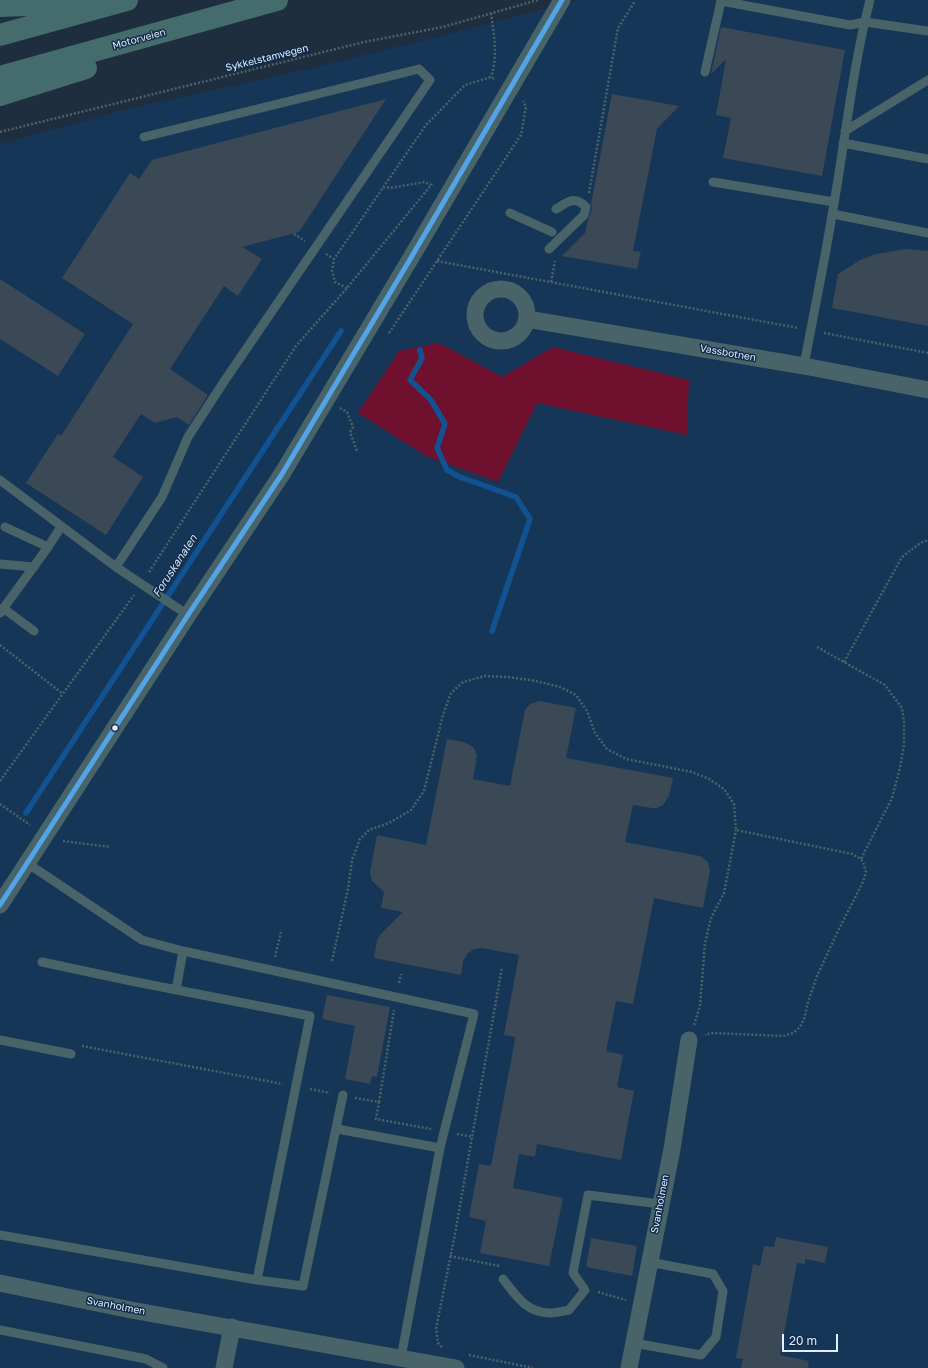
<!DOCTYPE html>
<html>
<head>
<meta charset="utf-8">
<style>
	body { margin:0 }
	#map { position:relative; width:928px; height:1368px; overflow:hidden; background:#1e2e3e; font-family:"Golos Text",sans-serif }
	canvas { display:block }
	.scale { position:absolute; left:782px; top:1334px; width:56px; height:18px; box-sizing:border-box; border:2px solid #e1eefe; border-top:0; padding-left:5px; font-size:12px; line-height:14px; white-space:nowrap; color:#e1eefe; -webkit-text-stroke:3px #112d4b; paint-order:stroke }
</style>
</head>
<body>
<div id="map">
<canvas width="928" height="1368"></canvas>
<div class="scale">20 m</div>
</div>
<script>
const c = document.querySelector('canvas').getContext('2d');
c.lineJoin = 'round';
function fillPath(path, color) { c.fillStyle = color; c.fill(path, 'evenodd'); }
function trace(path, color, width, dash) { c.strokeStyle = color; c.lineWidth = width; c.lineCap = dash ? 'butt' : 'round'; c.setLineDash(dash || []); c.stroke(path); }
function label(font, color, halo, rows, align = 'center') {
  c.font = font + ' "Golos Text",sans-serif'; c.lineWidth = 3; c.setLineDash([]); c.textBaseline = 'middle'; c.strokeStyle = halo; c.fillStyle = color; for (const [text, x, y, turn = 0] of rows) {
    c.save(); c.translate(x, y); c.rotate((+turn || 0) * Math.PI / 180); c.textAlign = isNaN(turn) ? turn : align; if (halo) c.strokeText(text, 0, 0); c.fillText(text, 0, 0); c.restore();
  }
}
fillPath(new Path2D(`
	M580,0H928V1368H0V144L132,108L308,69L444,35Z`), '#163657');
fillPath(new Path2D(`
	M439,343L502,377L553,347L689,380L687,435L537,403L498,482L428,457L358,413L399,351Z`), '#6e102e');
trace(new Path2D(`
	M420,350L422,358L410,380L431,400L445,424L437,448L447,470L460,477L516,497L530,519L492,631
	M26,813L341,331`), '#115392', 5.5);
fillPath(new Path2D(`
	M721,27L845,50L822,176L723,158L731,118L716,115L726,59L711,74Z
	M612,94L679,106L657,129L633,251L641,252L637,269L562,256L585,233L588,220L592,208L591,204Z
	M386,99L299,232L242,247L262,259L238,296L224,286L170,369L208,395L189,425L177,417L155,423L141,414L113,457L143,477L106,535L26,483L58,434L61,436L133,324L62,278L130,173L139,179L152,160Z
	M906,249L928,251V326L832,308L838,274L860,260L876,254Z
	M0,279L85,334L58,376L0,339Z
	M540,701L576,708L566,758L673,778L669,796L663,805L657,808H652L633,805L625,842L700,856L708,862L710,871L703,908L654,898L633,1004L616,1001L606,1051L623,1055L617,1087L634,1091L621,1160L537,1144L535,1157L519,1154L513,1188L563,1198L549,1266L480,1253L486,1221L469,1217L479,1164L491,1166L514,1045L515,1037L504,1035L519,955L482,948L474,949L467,954L463,961L461,975L374,958L377,940L381,934L403,912L381,908L384,892L372,881L370,872L377,835L426,845L447,739L464,742L473,747L475,750L477,756L473,779L510,786L525,710L530,704Z
	M327,995L390,1007L377,1077L372,1076L370,1084L345,1079L355,1026L322,1019Z
	M776,1237L828,1247L825,1263L805,1259V1264L797,1263L780,1355L809,1361L808,1368H741L743,1359L736,1358L753,1264L760,1266L764,1246L774,1247Z
	M591,1238L637,1246L632,1276L586,1267Z`), '#3b4855');
trace(new Path2D(`
	M491,13C494,34 498,56 491,77
	M0,132L364,42L443,27L538,0
	M383,187L390,188L425,182L431,185
	M589,193L618,28L635,1
	M294,234L305,241
	M326,254L334,259
	M437,261L798,328
	M551,282L555,261
	M347,288L335,282L332,271L334,259L426,125L465,85L491,77L496,80
	M389,333L521,135L526,107L523,101
	M824,333L928,353
	M340,408L347,412L353,427L350,432L357,451
	M149,572L296,346L347,288L432,184
	M0,645L63,694
	M817,647L885,685L902,708L904,722V745L900,768L892,798L861,859
	M844,662L902,557L920,543L928,540
	M0,781L134,595
	M0,804L30,825
	M63,841L110,847
	M275,957L281,932
	M332,961L348,889L352,860L360,839L369,830L389,823L411,810L424,791L443,715L451,693L463,682L485,676L508,677L536,681L560,687L576,695L587,711L595,733L607,749L626,759L692,772L709,779L724,789L734,804L736,830L852,854L861,859L863,862L866,872L863,882L837,933L817,976L808,1002L804,1019L800,1027L793,1033L783,1036L711,1033L705,1035
	M399,983L401,974
	M694,1025L700,1006L705,943L711,918L724,893L736,830
	M82,1046L283,1084
	M310,1089L330,1093
	M355,1098L379,1102L376,1119L431,1129
	M379,1102L394,1010
	M457,1134L473,1137
	M450,1256L499,1266
	M598,1292L626,1300
	M442,1347L438,1343L436,1329L455,1234L502,967
	M469,1355L533,1368`), '#4e6268', 2.5, [2, 2]);
trace(new Path2D(`
	M705,72L721,1L850,25L865,22L928,31
	M845,131L928,80
	M843,143L928,159
	M713,182L834,202
	M510,213L552,232
	M833,214L928,233
	M549,249L584,215L586,207C574,195 568,202 556,209
	M804,366C813,316 824,265 832,215C845,143 852,70 870,0
	M0,480L116,567L188,615
	M5,527L48,547
	M0,564L34,567
	M116,567L162,497L188,437L225,380L430,80L419,69L144,137
	M3,608L34,631
	M0,613L48,547L61,527
	M27,863L142,940L183,951L474,1014L440,1148L401,1358
	M42,962L131,981L310,1016L257,1280
	M176,990L183,951
	M0,1040L71,1054
	M337,1129L440,1148
	M0,1235L257,1280L303,1286L343,1095
	M503,1279C516,1296 527,1313 550,1313C556,1313 563,1311 569,1310L585,1290L573,1273L588,1195L660,1204
	M0,1330L146,1359L163,1368
	M634,1343L701,1355L716,1337L723,1291L713,1274L649,1262`), '#496468', 9);
trace(new Path2D(`
	M475 315a26 26 0 1 1 52 0a26 26 0 1 1-52 0Z
	M527,319L804,366L928,390
	M0,905L188,615L282,474L412,256
	M0,1283L131,1310L456,1368
	M224,1368L232,1327
	M629,1368L672,1149L689,1040`), '#496468', 17);
trace(new Path2D(`
	M0,6L53,4L83,5
	M0,35L127,0
	M0,77L277,0
	M0,95L86,68`), '#446c6d', 22);
trace(new Path2D(`
	M412,256L562,0`), '#496468', 17);
trace(new Path2D(`
	M0,905L188,615L282,474L412,256L562,0`), '#53a3e8', 5);
for (const [x, y, r, color] of [
	[115,728,3.5,"#e1eefe"]
]) { const dot = new Path2D(); dot.arc(x, y, r, 0, 2 * Math.PI); c.fillStyle = color; c.fill(dot); trace(dot, '#112d4b', 1.5); }
label('10px', '#e1eefe', '#112d4b', [
	["Motorveien",139,39,-15],
	["Sykkelstamvegen",267,58,-14],
	["Vassbotnen",728,353,10],
	["Svanholmen",660,1204,-79],
	["Svanholmen",116,1306,11]
]);
label('italic 11px', '#d3e6fd', '#112d4b', [
	["Foruskanalen",175,566,-57]
]);
</script>
</body>
</html>
